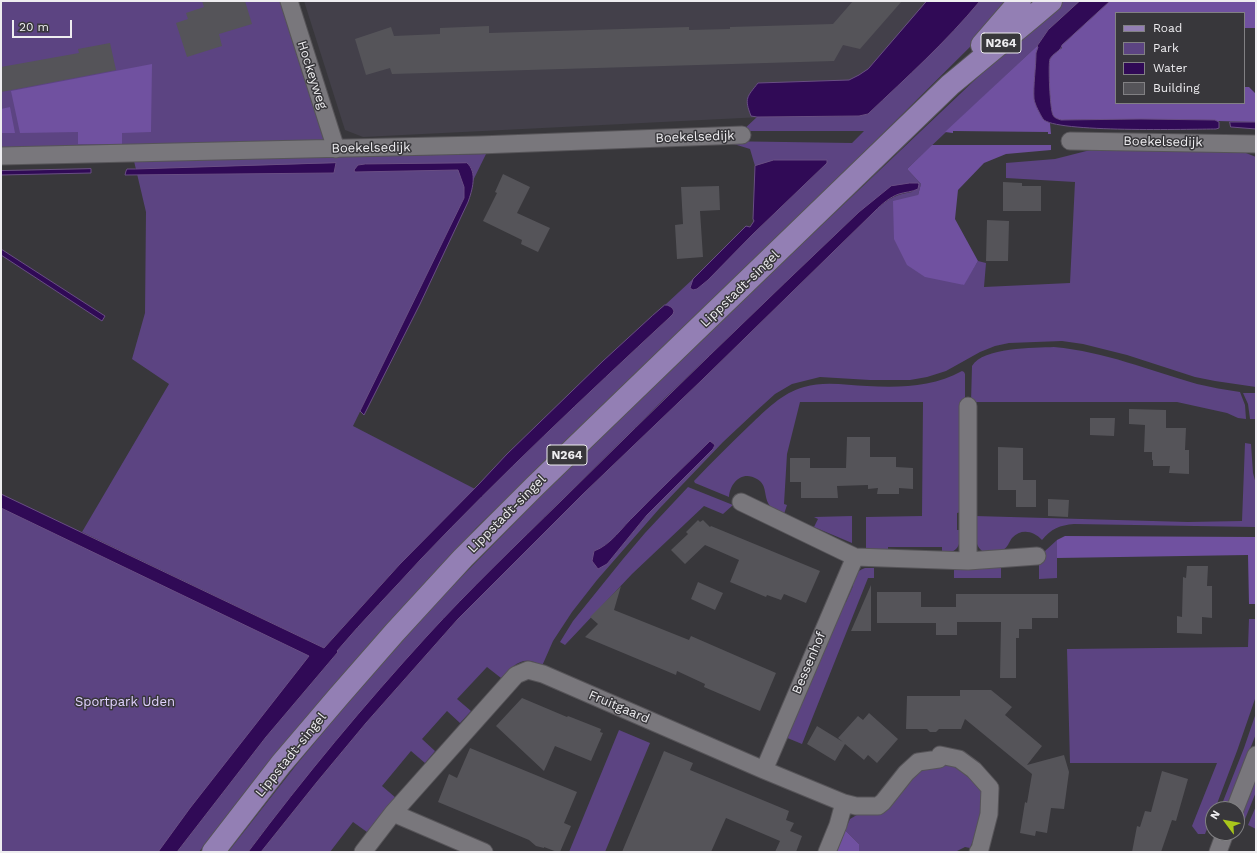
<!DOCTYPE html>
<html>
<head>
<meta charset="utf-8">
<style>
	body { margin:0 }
	#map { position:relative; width:1257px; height:853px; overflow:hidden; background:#38373b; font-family:"Work Sans",sans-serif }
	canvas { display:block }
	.frame { position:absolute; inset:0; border:2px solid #eeedf0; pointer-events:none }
	.legend { position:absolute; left:1115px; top:12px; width:130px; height:92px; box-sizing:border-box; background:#38373b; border:1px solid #818083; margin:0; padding:5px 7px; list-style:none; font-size:12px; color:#eeedf0 }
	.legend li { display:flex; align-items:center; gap:8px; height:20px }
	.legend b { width:20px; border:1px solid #818083 }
	.north { position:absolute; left:1205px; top:801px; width:40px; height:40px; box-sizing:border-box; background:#38373b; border:1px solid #818083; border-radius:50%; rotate:302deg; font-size:11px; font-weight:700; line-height:16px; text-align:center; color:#eeedf0 }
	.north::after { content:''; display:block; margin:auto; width:14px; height:18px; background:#a9c71b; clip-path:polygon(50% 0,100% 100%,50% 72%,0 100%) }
	.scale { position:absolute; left:12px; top:20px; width:60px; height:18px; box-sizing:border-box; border:2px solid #eeedf0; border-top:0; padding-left:5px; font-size:12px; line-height:14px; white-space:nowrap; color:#eeedf0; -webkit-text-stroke:3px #38373b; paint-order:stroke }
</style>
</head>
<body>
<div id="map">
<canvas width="1257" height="853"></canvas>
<div class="frame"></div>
<ul class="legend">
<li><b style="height:5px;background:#937fb4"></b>Road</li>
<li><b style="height:11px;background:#5c4482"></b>Park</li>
<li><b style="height:11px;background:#300a56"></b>Water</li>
<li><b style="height:11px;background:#555459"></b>Building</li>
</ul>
<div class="north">N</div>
<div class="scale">20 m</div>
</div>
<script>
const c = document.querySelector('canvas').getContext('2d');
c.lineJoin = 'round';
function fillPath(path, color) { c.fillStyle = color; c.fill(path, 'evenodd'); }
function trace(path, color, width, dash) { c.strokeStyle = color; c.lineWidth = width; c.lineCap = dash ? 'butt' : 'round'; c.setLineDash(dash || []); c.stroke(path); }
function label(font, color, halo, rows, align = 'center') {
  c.font = font + ' "Work Sans",sans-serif'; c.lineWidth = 3; c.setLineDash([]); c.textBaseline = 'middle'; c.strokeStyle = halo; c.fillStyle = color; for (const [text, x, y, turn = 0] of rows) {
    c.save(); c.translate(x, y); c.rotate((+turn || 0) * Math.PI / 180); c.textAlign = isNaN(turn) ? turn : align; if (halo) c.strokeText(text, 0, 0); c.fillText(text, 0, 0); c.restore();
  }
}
fillPath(new Path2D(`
	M304,1H994L882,111L363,137L345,130Z`), '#43404a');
fillPath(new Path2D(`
	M1,1H281L327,141L1,153Z
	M980,1H1013L979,38L816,200L476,528L330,691L264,767L199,852H177L266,737L338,652L337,651C364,619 394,588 423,557C502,474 585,396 669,318L668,305H665L693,279L753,234L827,163L826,160H775L755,166L750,149L737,145L717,141L852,143L864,131H742L757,117L859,116L868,114C907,77 946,42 980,1Z
	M1058,1H1080L1048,30L1037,46L907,169L921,184L918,195L963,285L978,261L986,263L984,287L1070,283L1075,182L1006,178V163L1055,159L1110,145L1246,153L1256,157V387L1215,381L1195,377L1127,355L1083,344L1062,341L1009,343L995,346L980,352L946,371L927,377L910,380H870L820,377L792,384L775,394L754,413L723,442L659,509L597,580L572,612L553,641L542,666C523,654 514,665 501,678L487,667L457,699L471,711L460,723L447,711L422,739L435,751L425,763L411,751L382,786L396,798L367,832L353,822L330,852H261L317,782L366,723L458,619L583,494L703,379L875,211C888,199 894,195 912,192L918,183L859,212L665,398L515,546L427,636L350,725L266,828L248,852H228L297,764L336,717L429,610L552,485L803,243ZM710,441L715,445L713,449L647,515L607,564L594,551C611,545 622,527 635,515C659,490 685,466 710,441Z
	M486,154L353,426L475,489L400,564L324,648L82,532L169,384L132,359L145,313L146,212L134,161Z
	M1054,347C1106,352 1148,370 1197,384C1211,387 1225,390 1240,392L1245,405L1246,419L1238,418L1227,413L1177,402H971L972,366C983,347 1034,348 1054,347Z
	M962,371L964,372L965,374V402L961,512L957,513V530H961C960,546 959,552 942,554V547H888V554L866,549V517L922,516L923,402H800L787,454L784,504L787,505L784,514C779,512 773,510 770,506C763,497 768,485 757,479C742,470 730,483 729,497L695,483L694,481C712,462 731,443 750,425C766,410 782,393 804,387C824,381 846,385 867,386C899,388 933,387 962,371Z
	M1243,393H1256V419H1250L1248,404Z
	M1245,443L1251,444L1253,473L1256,484V527L1074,524C1060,525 1051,529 1042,540C1034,531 1021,528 1012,538C1009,542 1008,547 1003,550C1000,553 996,553 991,553C972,554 975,529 975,516L1188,522L1242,521Z
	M688,487L733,505L723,514L704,506L632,574L565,645L560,642L573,621L623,559L645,533Z
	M1,502L313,656L169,852H1Z
	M852,516V543L814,527L818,519L814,517Z
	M1057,540V578L1039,579V564L1044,557L1045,551Z
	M865,568H874V578H868L802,744L785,737L843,601L846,602L853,586L850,585C854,577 856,571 865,568Z
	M954,568H1001V578H954Z
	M1249,619H1256V694L1255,699L1237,751L1215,809H1213V814L1205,834H1198L1192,826L1217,763H1070L1067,649L1248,647Z
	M1256,713V734L1226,809H1220L1244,748Z
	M619,730L650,743L605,852H569Z
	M940,764L959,767L981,789L983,797L978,829L970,848L965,847L955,852H859V844L845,830L850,819L860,813H882L905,789L914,774L924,767Z
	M1256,775V792L1243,824L1240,823L1239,819Z
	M1256,806V829L1248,825Z`), '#5c4482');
fillPath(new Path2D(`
	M1110,1H1256V28H1244V13H1116V103H1244V87H1249L1256,94V122L1141,119L1061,120C1058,119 1054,118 1053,115C1050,110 1048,64 1050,59C1053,54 1058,51 1062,48V45Z
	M1037,46L1038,47L1044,120L1050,123L1051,134H1048V132L953,131V133L945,132Z
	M152,64L151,132L122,133V144H78V132L20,133L11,91Z
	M10,107L15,133H1V109Z
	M932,145H1051V150L1006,154L984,163L958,190L955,219L978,261L964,285L925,277L907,265L894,239L893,201L918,195L921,184L907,169Z
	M1065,536L1256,537V604H1249L1248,555L1057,558V540Z
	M845,830L859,844V852H835Z`), '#7051a0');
const water = new Path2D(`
	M927,1H980C946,42 907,77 868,114L859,116L757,117L751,116C744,98 747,97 758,83L849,80L859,75L868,69Z
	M1080,1H1110L1062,45C1061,51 1053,53 1050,59C1048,64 1050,110 1053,115C1054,118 1058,119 1061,120L1141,119L1215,120L1219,122V128L1216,129C1192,129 1054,133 1043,119C1040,114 1035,105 1034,99C1033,86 1036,67 1036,53L1038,47L1037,46L1048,30Z
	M1230,122H1256V129L1231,127Z
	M774,160H827V163L753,234L708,280L697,289L693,290L690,288L693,279L746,226L750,227L754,221L753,219L755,166Z
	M336,163L334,173L125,175L126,171L127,169H135Z
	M467,163C478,172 472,191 468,202L420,304L364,415L360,411L464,198V187L458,170L355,172L354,170L358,165L365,164Z
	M91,169V173L1,175V171Z
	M910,183H918L919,184L918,189C912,192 905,192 899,194C890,197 882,204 875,211L703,379L583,494L458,619L366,723L317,782L261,852H248C304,777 364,705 427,636C470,589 516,545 562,500C660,403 759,307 859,212L891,186Z
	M1,249L105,316L102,321L1,255Z
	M665,305C669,305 672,307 674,311L673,314L669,318C584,397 501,475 421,559C393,590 364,619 337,651L338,652L266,737L177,852H158L190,808L309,656L1,508V494L324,648L400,564L479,484L507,454L603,361L652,316Z
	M710,441L715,445L713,449L647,515L607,564L598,569L592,561L594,551C611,545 622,527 635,515C659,490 685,466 710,441Z`);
fillPath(water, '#300a56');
trace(water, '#694e84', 1);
fillPath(new Path2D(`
	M202,1H245L252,24L219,34L222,46L187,57L176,23L188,19L186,13L204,7Z
	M853,1H902L860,49L843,45L834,61L392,74L390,68L366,75L355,39L391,27L394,36L440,34V28L489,26V33L689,27V30L730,29V27L833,24Z
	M110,43L116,70L1,92V67L79,53L78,49Z
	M503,174L530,187L517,213L550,228L538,252L521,244L522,240L483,221L497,193L495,192Z
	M1003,182L1022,183V186H1041V211H1003Z
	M719,186L720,210L700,211L703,257L677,259L675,225L683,224L681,187Z
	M987,220L1009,221L1008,261H986Z
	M1129,409L1166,410V428H1186L1185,450H1189V474L1169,473L1170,466H1153V460H1152V452H1144L1145,425L1129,424Z
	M1090,418H1115L1114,436L1090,435Z
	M847,437H870V457H896V467L913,468V489L899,488V494H877L878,488L868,489V485L837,486L838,498H801V482H790V458H810V468H846Z
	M998,447L1023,448V480H1036V507H1016V490H998Z
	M1048,499L1069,500L1068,517L1048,516Z
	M698,520L700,522L703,520L710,527L711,526L820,571L806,603L784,594L781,600L767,595L766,597L730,582L739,560L705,545L685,564L671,550L688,534L686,532Z
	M1187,566H1208L1207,586H1212V618L1202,617V634L1177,633V616L1182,617L1183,577L1186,578Z
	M698,582L723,593L715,610L691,599Z
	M871,585V631H851Z
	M621,586L614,610L689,640L691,636L776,673L760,711L704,687L705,684L677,671L676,675L585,637L598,624L590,617Z
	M877,592H921V607H956V594H1058V618H1032V629H1019V638H1016V678H1000L1001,622H957V635H936V623H877Z
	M960,690H991L1012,707L1005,715L1042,746L1027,765L1064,755L1069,772L1064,809L1051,808L1047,833L1036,831L1035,836L1020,833L1025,802L1027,803L1032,774L965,719L961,729H939L936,732H930L927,729H906L907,696H960Z
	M522,698L567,717L568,716L601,729L600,732L603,733L591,761L555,746L544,771L496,726Z
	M869,713L898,739L877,763L868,755L864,760L845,744L835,761L807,744L817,726L843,742L838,738L858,716L863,720Z
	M470,748L577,792L564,823L571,826L560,852H557L544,847V848L536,846L529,840L438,802L449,774L457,778Z
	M664,751L693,763L690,770L789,811L786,820L794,823L790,831L802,836L796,852H775L780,841L726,818L711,852H622Z
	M1162,771L1188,779L1176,821L1172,820L1161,852H1132L1137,826L1140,827L1145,811L1151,812Z`), '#555459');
const minor = new Path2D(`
	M289,1L336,149
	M1070,141L1256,144
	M1,156L479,145L742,135
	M741,502L855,557L968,561L1037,556
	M968,561V406
	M764,770L855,557
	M844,803L856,806H878L883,802L906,773L918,762L939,759L940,755L959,759L974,770L990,788L989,814L980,849L978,852
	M1235,809L1256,755
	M393,813L484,852
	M363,852L393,813L516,675L528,670L543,674L764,770L844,803L838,825L827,852
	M1218,852L1225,833`);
const primary = new Path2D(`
	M982,45L1020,1
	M213,852L281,764L339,696L395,632L463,558L535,486L950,85L1031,18L1051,1`);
trace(minor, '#565458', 19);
trace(primary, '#565458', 24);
trace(minor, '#79777c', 17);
trace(primary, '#937fb4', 22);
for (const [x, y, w] of [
	[1001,43,40],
	[567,455,40]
]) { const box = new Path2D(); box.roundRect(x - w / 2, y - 10, w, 20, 3); c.fillStyle = '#38373b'; c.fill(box); trace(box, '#eeedf0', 1); }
label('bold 12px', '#eeedf0', null, [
	["N264",1001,43],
	["N264",567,455]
]);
label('13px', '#eeedf0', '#38373b', [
	["Hockeyweg",312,75,72],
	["Boekelsedijk",695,137,-2],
	["Boekelsedijk",1163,142,1],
	["Boekelsedijk",371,148,-1],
	["Lippstadt-singel",740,289,-44],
	["Lippstadt-singel",507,514,-45],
	["Bessenhof",809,663,-67],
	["Fruitgaard",619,707,23],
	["Lippstadt-singel",291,755,-51]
]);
label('13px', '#e1d2fe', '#38373b', [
	["Sportpark Uden",125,702]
]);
</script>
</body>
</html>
